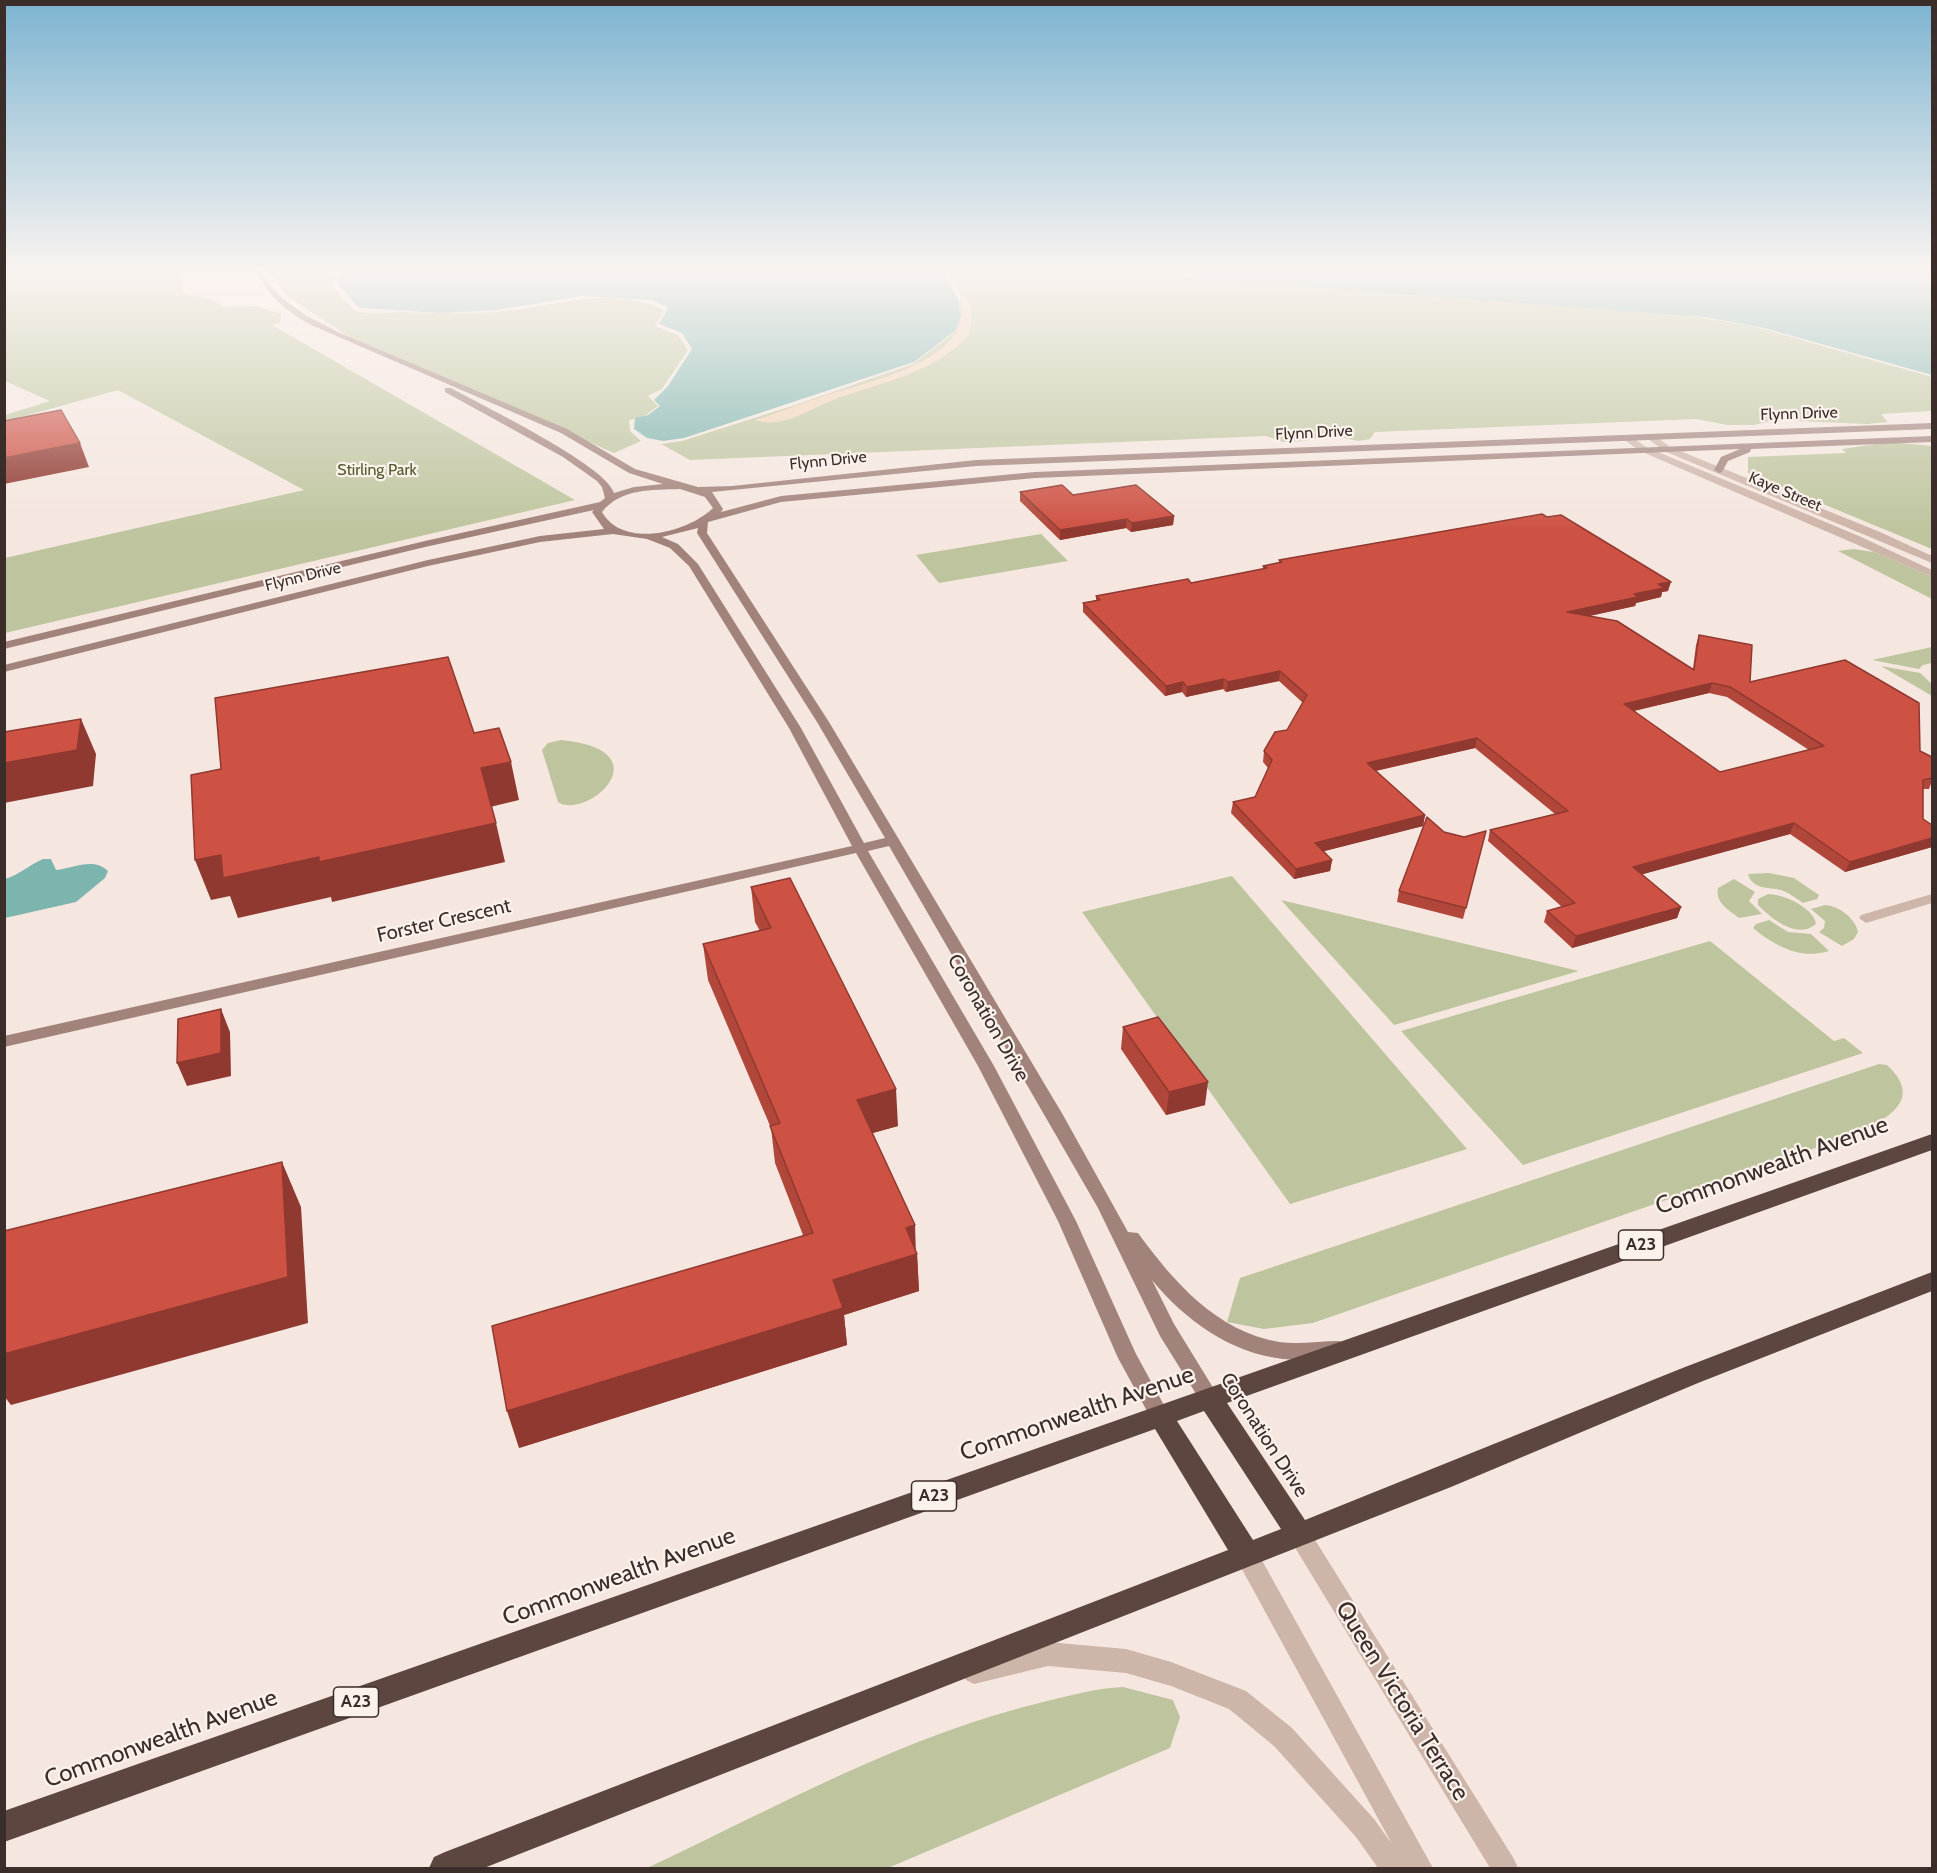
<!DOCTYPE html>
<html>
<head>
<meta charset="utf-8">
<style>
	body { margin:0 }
	#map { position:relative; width:1937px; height:1873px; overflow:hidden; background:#f5e7df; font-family:Cabin,sans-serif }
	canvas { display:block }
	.frame { position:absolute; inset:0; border:6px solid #3b2d2a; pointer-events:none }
</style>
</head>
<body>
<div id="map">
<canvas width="1937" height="1873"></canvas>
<div class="frame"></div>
</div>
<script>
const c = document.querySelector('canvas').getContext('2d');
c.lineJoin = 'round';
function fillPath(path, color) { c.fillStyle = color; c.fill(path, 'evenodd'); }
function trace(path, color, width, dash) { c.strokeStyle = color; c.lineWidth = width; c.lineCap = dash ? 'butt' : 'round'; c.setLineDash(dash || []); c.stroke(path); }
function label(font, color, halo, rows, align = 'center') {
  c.font = font + ' Cabin,sans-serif'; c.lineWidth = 4.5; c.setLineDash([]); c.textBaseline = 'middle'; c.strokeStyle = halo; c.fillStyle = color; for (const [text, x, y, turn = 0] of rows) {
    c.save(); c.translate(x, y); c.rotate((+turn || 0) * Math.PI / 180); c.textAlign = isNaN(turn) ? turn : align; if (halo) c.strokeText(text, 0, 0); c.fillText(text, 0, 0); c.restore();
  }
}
fillPath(new Path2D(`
	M4,268H178L184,294L212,299L224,307L257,306L281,314L280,323L272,325L575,500L5,633V558L304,490L118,390L14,419L5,432V415L50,401L5,381Z
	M266,268H340L332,284C338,292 345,303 353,309C364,316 389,312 403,312C433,313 463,314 494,312C551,308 609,284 664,310L655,326L678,335L688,350L662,389L648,396L658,406L643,417L629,420L630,431L641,441L614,453L354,340L287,296Z
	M946,268H1163L1178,275L1202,279L1680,314L1756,327L1932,377V411L1881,414L1888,422L1867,424L1775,420L1754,425H1727L1696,419L1375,432L1370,439L1358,441L1330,435L1305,441L1283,442L1266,436L690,460L661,444L682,441L795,405L913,364L954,333L960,318V293Z
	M1890,442L1932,446V549L1748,473V457L1846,453L1842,449Z
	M1041,534L1068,561L939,583L916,555Z
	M1853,549L1874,552L1932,577V599L1838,551Z
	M1932,647V663L1923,665L1919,669L1872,660Z
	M1881,666L1920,673L1932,684V696Z
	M561,740C666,750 587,821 558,802L542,750L548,743Z
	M1769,873L1794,878L1819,895L1817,899L1803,903C1796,898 1789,893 1781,890C1768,887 1753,890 1748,874Z
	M1232,876L1467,1149L1290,1204L1082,912Z
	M1734,879L1755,892L1749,901L1762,914L1739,918C1729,910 1715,903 1718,888Z
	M1768,894C1784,894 1814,908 1816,924C1797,940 1772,919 1758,905V899Z
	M1281,900L1579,971L1394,1025Z
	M1825,905C1838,905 1856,919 1858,932L1854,939L1842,946L1819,932L1824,928L1825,921L1811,909Z
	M1769,920L1788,932L1811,934L1829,951C1800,960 1775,946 1753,928L1756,924Z
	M1710,941L1834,1041L1844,1038L1863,1053L1523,1165L1401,1031Z
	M1879,1064L1887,1065C1935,1109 1861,1130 1830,1143L1313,1323L1264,1329L1227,1322L1240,1278Z
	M1123,1687L1173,1700L1180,1717L1170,1748L888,1868H647C777,1807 906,1734 1047,1701C1072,1695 1097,1688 1123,1687Z`), '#bec59e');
fillPath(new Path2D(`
	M962,295L970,302C971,316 974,330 963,341C929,374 881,383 838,398C812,407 783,430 755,420C778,413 799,404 821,397C858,384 961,364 961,314C962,307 963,303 960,296Z`), '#f1d4b4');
fillPath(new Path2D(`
	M343,268H942L958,299L961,316L955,331L914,362L684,438L663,441L647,438L634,429L635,418L648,415L660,406L654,400L668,386L692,349L682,333L659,324L668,308L652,300L581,296L498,310L443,313L359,308L337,283Z
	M1167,268H1932V375L1764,328L1705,317L1214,280L1187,275Z
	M43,859H51L56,870C75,868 93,857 108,871L105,878L76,902L5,918V879C19,875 29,865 43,859Z`), '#7cb4ae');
fillPath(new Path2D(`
	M1647,434H1653L1670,447L1880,532L1932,556V563L1664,451L1647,438Z
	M1623,435H1629L1646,447L1859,536L1932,570V577L1640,451L1623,439Z
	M1932,894V903L1866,923L1859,918L1861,915Z
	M1299,1524L1307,1527L1514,1859L1518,1868H1490L1291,1541L1288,1534L1291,1527Z
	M1246,1543L1254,1546L1433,1868H1378L1356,1837L1274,1746L1229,1709L1171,1686L1126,1673L1048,1666L974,1684L966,1680L962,1672L966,1664L1048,1642L1126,1649L1171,1662L1246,1691L1292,1728L1374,1819L1392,1844L1238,1562L1235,1554L1238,1546Z`), '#ceb5aa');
fillPath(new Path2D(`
	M255,268H261L266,280L282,298L305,315L340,333L567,429L635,469L698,487L732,486L976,460L1932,423V429L976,466L712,492L723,509L721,512L781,496L1035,472L1932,436V442L1751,449L1750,452L1728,461L1722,472L1719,473L1714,470L1721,457L1740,449L1035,478L781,502L708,522L707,533L829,722L1063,1115L1128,1232L1138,1233C1174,1282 1216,1331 1279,1342C1299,1345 1319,1341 1339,1341L1346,1343L1349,1349L1346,1355L1339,1357C1321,1358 1302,1361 1283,1359C1230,1353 1185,1320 1152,1280L1174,1324L1220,1399L1217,1405L1210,1408L1203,1405L1160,1336L1098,1208L889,846L868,851L994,1066L1076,1221L1136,1354L1170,1416L1167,1422L1160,1425L1153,1422L1118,1358L1058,1221L978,1066L856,853L4,1047V1036L852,846L789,728L689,566L670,548L647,539L613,534L540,542L428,566L4,672V665L428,560L540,536L604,529L592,512L594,510L425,547L4,649V642L425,541L600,502L605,498L602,487L597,481L563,457L445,392V388H451C481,405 606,465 614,493L634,487L663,484L629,473L561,433L311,325C287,311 265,295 255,268ZM680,489L705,497L713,508C687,533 623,549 602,512C621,488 652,490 680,489ZM698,528L697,533L817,722L885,838L864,843L801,728L698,564L678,544L662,537Z`), '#a2837b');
fillPath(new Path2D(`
	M1932,1134V1150L1227,1403L1305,1520L1680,1369L1932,1272V1291L1698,1383L1451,1487L484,1868H429L434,1857L445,1852L1228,1550L1155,1429L4,1842V1811ZM1204,1411L1281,1529L1253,1540L1177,1421Z`), '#5d4540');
fillPath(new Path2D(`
	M1020,492L1073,495L1174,516L1173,525L1131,532L1126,528L1060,540L1020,501Z
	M1279,560L1668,591L1662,592L1661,597L1636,603L1635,606L1590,616L1693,669L1696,645L1699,635L1750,682L1920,751L1932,757V781L1929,789H1923V819L1932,825V847L1845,872L1790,834L1642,874L1681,907L1677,918L1572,948L1544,922L1547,911L1562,907L1488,841L1490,830L1555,814L1475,748L1376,771L1425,815L1423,826L1324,851L1332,860L1330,871L1294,879L1231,813L1233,802L1255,797L1268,768L1263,762L1264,751L1287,730L1303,703L1279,681L1226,692L1223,689L1186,697L1182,692L1165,696L1083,612V603L1096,600V596L1191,583L1263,569V566L1279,563ZM1709,693L1727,697L1809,750L1720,772L1634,711Z
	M1486,831L1463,919L1397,902L1399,891L1444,832L1464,837Z
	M751,887L898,1126L872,1133L917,1254L919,1291L844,1315L847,1345L519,1448L803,1235L775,1163L771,1128L708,980L703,944L760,931L755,922Z
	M1123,1027L1205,1105L1166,1115L1121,1049Z`), '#b1473a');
fillPath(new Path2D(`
	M80,443L89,467L4,484V458Z
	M1174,516L1173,525L1131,532L1132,523Z
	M1127,519L1126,528L1060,540V530Z
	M1671,582L1668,591L1662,592L1661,597L1636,603L1635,606L1565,621L1567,612L1634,594L1658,584Z
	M1280,671L1279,681L1226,692L1228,682Z
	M1224,679L1223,689L1186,697L1187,687Z
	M1183,682L1182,692L1165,696L1166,686Z
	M1712,683L1709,693L1620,714L1624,704Z
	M81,719L96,754L93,786L4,803V763Z
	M1477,738L1475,748L1365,773L1367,763Z
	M511,762L519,800L490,807L481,768Z
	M1425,815L1423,826L1313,854L1315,843Z
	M496,823L505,862L332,902L331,897L238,918L230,896L211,900L195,860L221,855L319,857Z
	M1794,823L1790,834L1629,878L1633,867Z
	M1932,838V847L1845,872L1850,862Z
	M1332,860L1330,871L1294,879L1296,869Z
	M1681,907L1677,918L1572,948L1576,936Z
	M221,1009L230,1032L231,1076L187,1086L177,1063Z
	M1208,1082L1205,1105L1166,1115L1169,1092Z
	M896,1089L898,1126L859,1137L857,1100Z
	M282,1162L301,1207L308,1323L11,1405L4,1396V1354Z
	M915,1225L916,1255L917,1254L919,1291L844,1315L847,1345L519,1448L507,1411L833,1280L906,1228Z`), '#903930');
const building = new Path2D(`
	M61,410L80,443L4,458V421Z
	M1062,485L1073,495L1136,485L1174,516L1132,523L1127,519L1060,530L1020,492Z
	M1542,514L1547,517L1561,515L1671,582L1658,584L1664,588L1634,594L1638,597L1567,612L1617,621L1694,670L1699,635L1752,645L1750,682L1845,660L1919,703L1920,751L1932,757V778L1923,780V819L1932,825V838L1850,862L1794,823L1633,867L1681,907L1576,936L1547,911L1575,903L1490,830L1568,811L1477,738L1367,763L1425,815L1315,843L1332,860L1296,869L1233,802L1255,797L1272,760L1264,751L1275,732L1287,730L1307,695L1280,671L1228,682L1224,679L1187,687L1183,682L1166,686L1083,603L1100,600L1096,596L1155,585L1188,579L1191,583L1267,568L1263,566L1282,562L1279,560ZM1712,683L1730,687L1824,746L1720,772L1624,704Z
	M448,657L474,733L499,728L511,762L481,768L496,823L319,862V857L223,878L221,855L195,860L191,775L221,769L215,698Z
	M81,719L77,750L4,763V732Z
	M1427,817L1444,832L1464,837L1486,831L1466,908L1399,891Z
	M790,878L896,1089L857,1100L915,1225L906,1228L917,1254L833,1280L843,1308L507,1411L492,1326L813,1233L770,1126L780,1123L703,944L771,928L751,887Z
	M221,1009V1053L177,1063L178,1019Z
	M1158,1017L1208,1082L1169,1092L1123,1027Z
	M282,1162L288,1277L4,1354V1231Z`);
fillPath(building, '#ce5244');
trace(building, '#903930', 1.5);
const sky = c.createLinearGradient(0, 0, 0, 530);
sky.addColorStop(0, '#7db4d1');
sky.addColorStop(0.51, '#faf4f1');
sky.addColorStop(1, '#faf4f100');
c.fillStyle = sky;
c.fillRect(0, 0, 1937, 530);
label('16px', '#3b2d2a', '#fbf2ec', [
	["Flynn Drive",1799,414,-2],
	["Flynn Drive",1314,433,-3],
	["Flynn Drive",828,461,-6],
	["Kaye Street",1785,492,23],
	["Flynn Drive",303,577,-14]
]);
label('16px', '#515b2c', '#fbf2ec', [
	["Stirling Park",377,470]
]);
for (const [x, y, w] of [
	[1641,1245,45],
	[934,1496,45],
	[356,1702,45]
]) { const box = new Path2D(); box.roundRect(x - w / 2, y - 15, w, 30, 4.5); c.fillStyle = '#fbf2ec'; c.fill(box); trace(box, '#3b2d2a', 1.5); }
label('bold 18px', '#3b2d2a', null, [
	["A23",1641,1245],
	["A23",934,1496],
	["A23",356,1702]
]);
label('20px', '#3b2d2a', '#fbf2ec', [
	["Forster Crescent",444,921,-13],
	["Coronation Drive",988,1018,60],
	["Coronation Drive",1264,1435,57]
]);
label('24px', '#3b2d2a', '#fbf2ec', [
	["Commonwealth Avenue",1772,1166,-20],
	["Commonwealth Avenue",1077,1414,-19],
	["Commonwealth Avenue",619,1577,-20],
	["Queen Victoria Terrace",1402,1701,58],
	["Commonwealth Avenue",161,1739,-20]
]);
</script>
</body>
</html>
